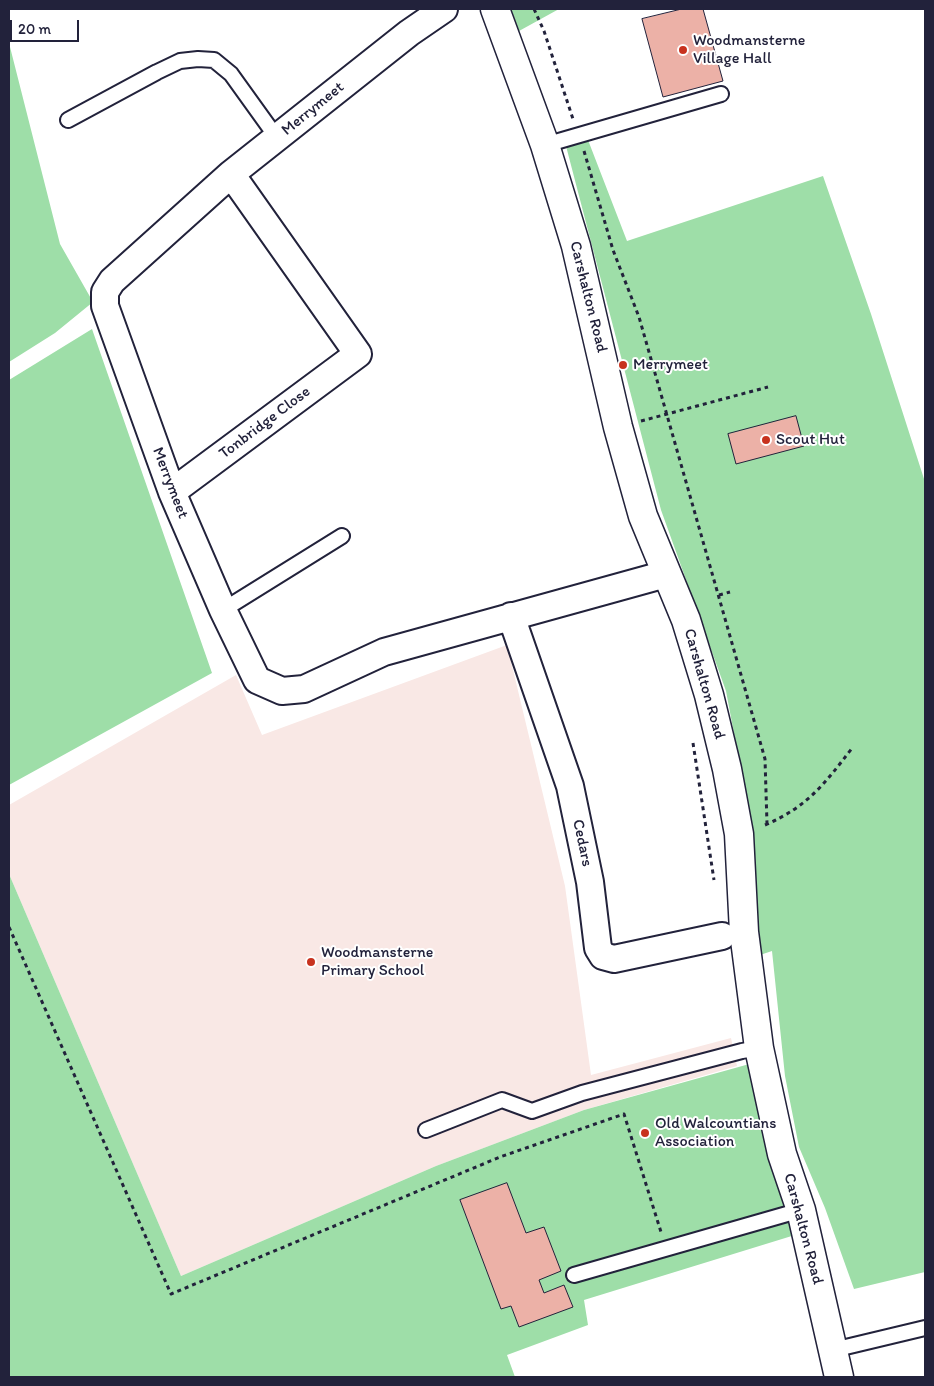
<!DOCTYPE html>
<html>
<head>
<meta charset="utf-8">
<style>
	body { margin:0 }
	#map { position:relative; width:934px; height:1386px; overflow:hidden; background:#fff; font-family:Itim,sans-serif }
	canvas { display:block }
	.frame { position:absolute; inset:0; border:10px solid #22223b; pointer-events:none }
	.scale { position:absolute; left:10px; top:20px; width:69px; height:22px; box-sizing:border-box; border:2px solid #22223b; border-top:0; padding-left:6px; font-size:15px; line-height:18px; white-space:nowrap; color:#22223b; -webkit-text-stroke:4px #fff; paint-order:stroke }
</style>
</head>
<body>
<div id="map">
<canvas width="934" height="1386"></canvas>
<div class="frame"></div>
<div class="scale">20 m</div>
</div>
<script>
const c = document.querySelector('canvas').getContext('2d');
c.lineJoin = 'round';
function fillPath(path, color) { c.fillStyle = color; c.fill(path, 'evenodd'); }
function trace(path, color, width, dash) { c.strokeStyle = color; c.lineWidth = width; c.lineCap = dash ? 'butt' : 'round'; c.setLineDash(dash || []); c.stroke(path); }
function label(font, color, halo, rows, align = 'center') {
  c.font = font + ' Itim,sans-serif'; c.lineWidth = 4; c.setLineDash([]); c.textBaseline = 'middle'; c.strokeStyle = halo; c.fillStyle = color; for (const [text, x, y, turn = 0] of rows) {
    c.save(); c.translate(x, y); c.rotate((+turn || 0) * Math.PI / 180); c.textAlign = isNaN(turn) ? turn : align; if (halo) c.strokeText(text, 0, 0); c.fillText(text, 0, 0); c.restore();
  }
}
fillPath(new Path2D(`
	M507,645L565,886L591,1075L731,1038L737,1066L584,1110L436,1166L181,1276L9,874V805L236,675L262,735Z`), '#f9e8e5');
fillPath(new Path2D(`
	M511,9H559L519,31Z
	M9,43L60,244L93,302L55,333L9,362Z
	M588,140L627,241L823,176L871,314L925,482V1272L854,1289L825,1208L799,1147L785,1076L772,951L760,955L756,918L754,839L726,691L661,510L566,146Z
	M92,329L212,673L9,785V380Z
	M9,874L181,1276L436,1166L584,1110L753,1063L795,1235L584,1300L588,1325L507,1355L515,1377H9Z`), '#9edea8');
const building = new Path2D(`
	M682,9H703L723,81L663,97L642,19Z
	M796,416L804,446L736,464L728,434Z
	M507,1183L526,1233L544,1227L561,1271L539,1280L544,1293L564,1285L573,1307L519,1327L511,1306L501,1309L460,1200Z`);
fillPath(building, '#ecb1a7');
trace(building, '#22223b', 1);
const lane = new Path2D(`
	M68,120L157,72L180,61L198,59L214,60L231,74L277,138
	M545,145L721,94
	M223,610L342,536
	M426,1130L502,1100L532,1111L582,1093L742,1051L759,1048
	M574,1275L801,1210
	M833,1350L925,1328`);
const street = new Path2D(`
	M444,9L409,33L231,174L112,281L105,292V306L172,492L223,610L257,680L282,691L304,689L384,652L666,574
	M172,492L358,354L231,174
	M511,616L570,786L590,882L598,948L603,956L614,959L722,936`);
const secondary = new Path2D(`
	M495,9L545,145L576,246L618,427L643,516L686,620L709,695L727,769L739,834L744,932L759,1048L782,1154L801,1210L839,1377`);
trace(lane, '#22223b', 18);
trace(street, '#22223b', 30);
trace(secondary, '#22223b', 31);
trace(new Path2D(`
	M534,9L544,31L573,119
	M584,151L613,250L639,317L765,759L767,824
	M641,421L768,387
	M719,595L730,592
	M693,743L714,880
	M765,825C809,806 825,783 853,747
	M9,927L171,1294L500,1157L624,1114L661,1232`), '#22223b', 3, [4, 4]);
trace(lane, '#fff', 14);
trace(street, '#fff', 26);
trace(secondary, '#fff', 28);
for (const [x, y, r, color] of [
	[683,50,5,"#c8321e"],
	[623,365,5,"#c8321e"],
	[766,440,5,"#c8321e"],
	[311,962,5,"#c8321e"],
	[645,1133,5,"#c8321e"]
]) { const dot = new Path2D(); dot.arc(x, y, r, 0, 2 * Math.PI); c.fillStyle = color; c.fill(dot); trace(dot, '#fff', 2); }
label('16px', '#22223b', '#fff', [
	["Woodmansterne",693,41],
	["Village Hall",693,59],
	["Merrymeet",633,365],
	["Scout Hut",776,440],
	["Woodmansterne",321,953],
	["Primary School",321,971],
	["Old Walcountians",655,1124],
	["Association",655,1142]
], 'left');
label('16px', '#22223b', '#fff', [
	["Merrymeet",313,109,-39],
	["Carshalton Road",588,297,76],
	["Tonbridge Close",265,423,-37],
	["Merrymeet",170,483,69],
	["Carshalton Road",704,684,74],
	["Cedars",582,843,78],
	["Carshalton Road",803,1229,75]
]);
</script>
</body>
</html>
